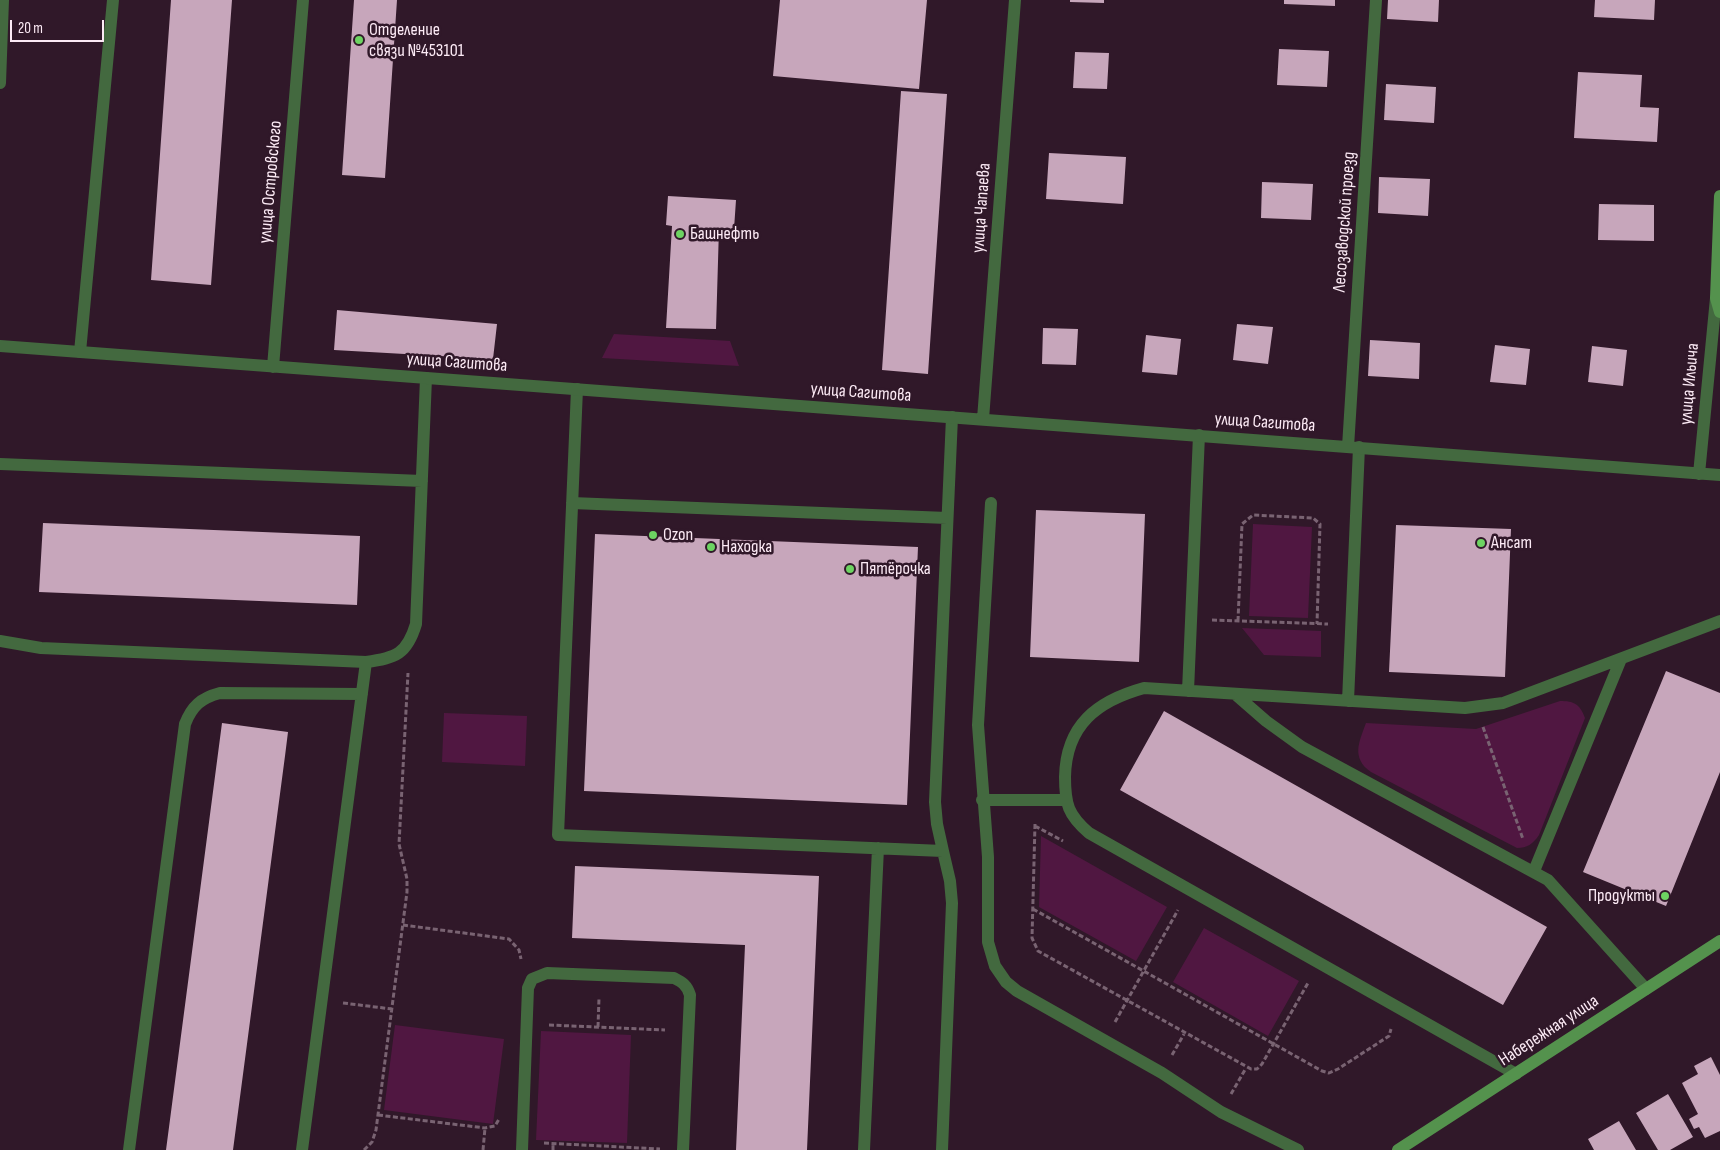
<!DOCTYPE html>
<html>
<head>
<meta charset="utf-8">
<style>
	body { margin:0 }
	#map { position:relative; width:1720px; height:1150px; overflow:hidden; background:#301829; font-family:"Sofia Sans Condensed",sans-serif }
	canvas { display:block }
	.scale { position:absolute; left:10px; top:20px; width:94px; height:22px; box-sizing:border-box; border:2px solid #fceaf5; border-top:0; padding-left:6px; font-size:15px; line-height:18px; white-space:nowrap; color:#fceaf5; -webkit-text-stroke:4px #301829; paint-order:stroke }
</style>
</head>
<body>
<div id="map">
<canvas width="1720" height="1150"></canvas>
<div class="scale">20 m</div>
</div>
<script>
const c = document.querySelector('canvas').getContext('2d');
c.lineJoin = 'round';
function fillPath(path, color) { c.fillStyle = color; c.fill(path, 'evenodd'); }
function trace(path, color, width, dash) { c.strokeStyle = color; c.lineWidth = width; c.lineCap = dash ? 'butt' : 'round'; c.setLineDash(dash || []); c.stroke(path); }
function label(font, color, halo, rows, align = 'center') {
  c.font = font + ' "Sofia Sans Condensed",sans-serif'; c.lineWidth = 5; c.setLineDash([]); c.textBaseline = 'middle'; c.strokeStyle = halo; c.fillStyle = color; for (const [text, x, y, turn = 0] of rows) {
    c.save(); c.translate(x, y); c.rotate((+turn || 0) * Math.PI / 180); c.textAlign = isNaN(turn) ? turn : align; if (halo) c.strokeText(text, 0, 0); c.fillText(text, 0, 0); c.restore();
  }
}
fillPath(new Path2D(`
	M614,334L730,341L739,366L602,358Z
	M1253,524L1312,527L1308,618L1249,616Z
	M1242,628L1321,631V657L1264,655Z
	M1560,701C1574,701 1580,704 1585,718L1539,835C1533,844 1527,848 1517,848L1371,772C1351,758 1359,742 1366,723L1476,729Z
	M444,713L527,716L525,766L442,762Z
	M1041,836L1167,907L1136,961L1039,907Z
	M1204,928L1299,981L1268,1036L1173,982Z
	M395,1025L504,1039L493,1124L384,1110Z
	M541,1031L631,1035L627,1143L536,1140Z`), '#501741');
fillPath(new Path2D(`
	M171,0H232L211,285L151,280Z
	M354,0H397L385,178L342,175Z
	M780,0H927L919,89L773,76Z
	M1070,0H1104V3L1070,2Z
	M1284,0H1335V6L1284,4Z
	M1388,0H1439L1438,22L1387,19Z
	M1595,0H1655L1654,20L1594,17Z
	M1279,49L1329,51L1327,87L1277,85Z
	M1075,52L1109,53L1107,89L1073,88Z
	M1578,72L1642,75L1640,107L1659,108L1657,142L1574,138Z
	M1386,84L1436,87L1434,123L1384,120Z
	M901,91L947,94L928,374L882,370Z
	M1049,153L1126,157L1123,204L1046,199Z
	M1379,177L1430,179L1428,216L1378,213Z
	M1262,182L1313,184L1311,220L1261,218Z
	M668,196L736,200L734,229L719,228L716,329L666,328L672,226L666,225Z
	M1599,204L1654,205V241L1598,240Z
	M337,310L497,324L493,359L334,350Z
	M1237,324L1273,327L1268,364L1233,360Z
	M1043,328L1078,329L1076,365L1042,364Z
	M1146,335L1181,339L1177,375L1142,372Z
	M1370,340L1420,343L1419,379L1368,376Z
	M1495,345L1530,349L1526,385L1490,382Z
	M1592,346L1627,350L1623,386L1588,382Z
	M1036,510L1145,514L1139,662L1030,657Z
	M43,523L360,536L357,605L39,592Z
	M1396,525L1511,529L1505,677L1389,672Z
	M595,534L918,547L907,805L584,791Z
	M1666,671L1720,693V772L1666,906L1583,872Z
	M1164,711L1547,927L1503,1005L1120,790Z
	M222,723L288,732L285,756L233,1150H166Z
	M575,866L819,876L807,1150H736L745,945L572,938Z
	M1711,1057L1720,1075V1131L1705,1138L1699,1127L1694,1129L1689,1119L1698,1114L1682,1083L1698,1074L1694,1066Z
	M1668,1094L1693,1137L1670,1150H1658L1636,1113Z
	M1619,1121L1636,1150H1594L1588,1139Z`), '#c7a6bb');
trace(new Path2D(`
	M1212,620L1328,624
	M1238,621L1242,524L1253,515L1313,518L1320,524L1317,624
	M1483,727L1523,839
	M1035,824L1032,938L1038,951L1251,1069H1257L1262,1064L1308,983
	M1035,826L1063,841
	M1033,909L1322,1071L1329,1073L1338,1069L1389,1036L1391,1029
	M403,925L509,939L519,950L521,959
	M343,1003L392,1009
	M1115,1022L1178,910
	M549,1025L665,1030
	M598,1027L599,998
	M1172,1055L1184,1034
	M1231,1094L1246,1068
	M378,1115L485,1128L495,1126L499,1119
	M544,1143L660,1149
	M364,1150L372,1142L376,1130L407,892V879L399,844L408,673
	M483,1150L485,1128
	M553,1150V1144`), '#796372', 3, [5, 2.5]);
trace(new Path2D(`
	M0,83L3,0
	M80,352L113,0
	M577,389L558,835L943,851L937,824L935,802L952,417
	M0,464L422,481
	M572,503L947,518
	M991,503L978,725L988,857V942L995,966L1006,982L1017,991L1162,1073L1221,1112L1298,1150
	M0,641L41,648L366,662C396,658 407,654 416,624L426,378
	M1188,691L1199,435
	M1235,694L1266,721L1302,747L1548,880L1646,989
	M1348,701L1359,447
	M982,800H1065
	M1534,871L1621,659
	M1516,1074L1089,833C1068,815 1065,804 1065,777C1066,725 1097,701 1144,688L1465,708L1503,703L1720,621
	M129,1150L185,724C192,706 201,698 220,693L362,694
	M302,1150L366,662
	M522,1150L528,988L532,979L547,973L674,978C682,982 687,985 690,995L683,1150
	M864,1150L878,848
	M942,1150L952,903L950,881L943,851`), '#43693f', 12);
trace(new Path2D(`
	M0,346L1720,475
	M273,367L303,0
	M983,419L1015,0
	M1348,447L1376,0
	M1699,474L1716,298`), '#43693f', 12);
trace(new Path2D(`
	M1720,196L1716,298L1720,312
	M1398,1150L1720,941`), '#54924d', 12);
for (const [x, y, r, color] of [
	[359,40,5,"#6dd362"],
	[680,234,5,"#6dd362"],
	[653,535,5,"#6dd362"],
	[1481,543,5,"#6dd362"],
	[711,547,5,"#6dd362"],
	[850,569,5,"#6dd362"],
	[1665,896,5,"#6dd362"]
]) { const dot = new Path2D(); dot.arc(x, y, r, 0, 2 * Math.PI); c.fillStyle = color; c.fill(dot); trace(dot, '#301829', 2); }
label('18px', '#fceaf5', '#301829', [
	["Отделение",369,30],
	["связи №453101",369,51],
	["Башнефть",690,234],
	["Ozon",663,535],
	["Ансат",1491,543],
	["Находка",721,547],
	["Пятёрочка",860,569],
	["Продукты",1655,896,"right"]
], 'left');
label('18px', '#fceaf5', '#301829', [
	["улица Островского",271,182,-85],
	["улица Чапаева",982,208,-86],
	["Лесозаводской проезд",1345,222,-86],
	["улица Сагитова",457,363,4],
	["улица Ильича",1690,384,-85],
	["улица Сагитова",861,393,4],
	["улица Сагитова",1265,423,4],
	["Набережная улица",1549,1031,-33]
]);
</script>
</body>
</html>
